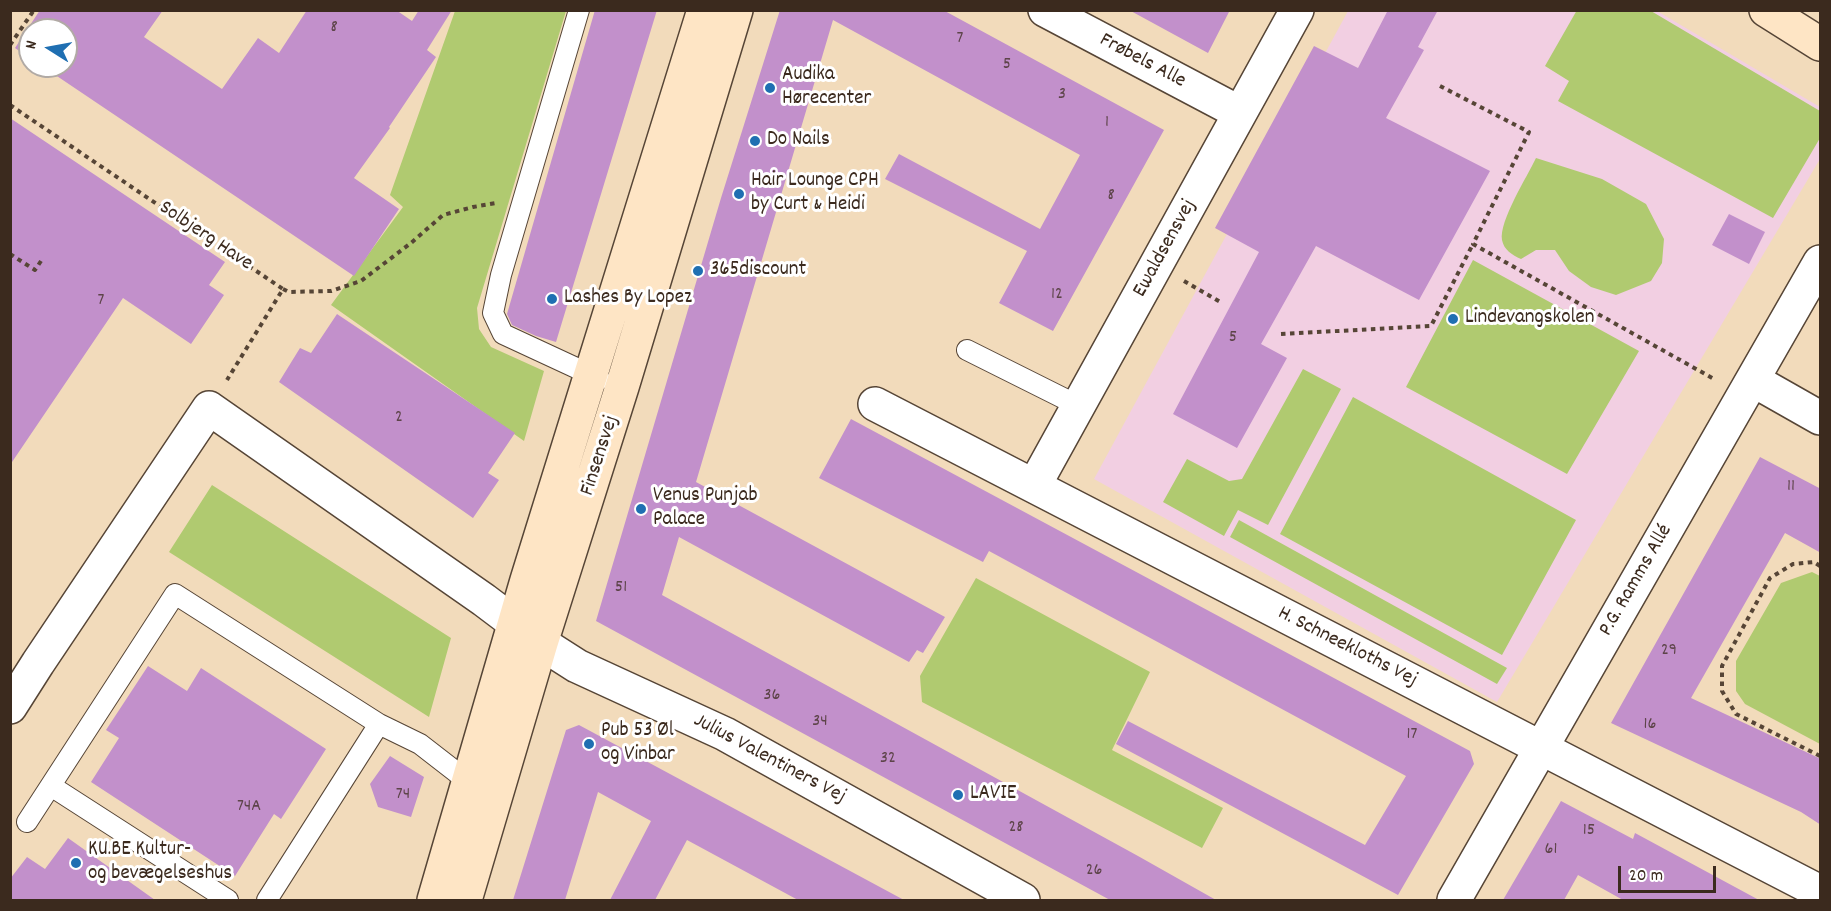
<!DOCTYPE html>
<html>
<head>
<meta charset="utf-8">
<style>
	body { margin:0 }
	#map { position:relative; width:1831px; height:911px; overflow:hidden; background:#f2dbbb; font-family:Dekko,sans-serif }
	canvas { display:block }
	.frame { position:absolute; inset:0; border:12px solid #3b2a1e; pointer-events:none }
	.north { position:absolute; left:18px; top:18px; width:60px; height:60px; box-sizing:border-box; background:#fff; border:2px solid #b1aaa5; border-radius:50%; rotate:281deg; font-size:16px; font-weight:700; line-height:24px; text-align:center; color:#3b2a1e }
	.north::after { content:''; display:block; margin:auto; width:21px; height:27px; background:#1f6fb2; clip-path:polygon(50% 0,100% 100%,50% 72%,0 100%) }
	.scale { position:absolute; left:1618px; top:866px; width:98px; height:27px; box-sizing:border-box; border:3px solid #3b2a1e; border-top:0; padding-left:8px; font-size:18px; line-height:21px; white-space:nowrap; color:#3b2a1e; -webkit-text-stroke:4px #fff; paint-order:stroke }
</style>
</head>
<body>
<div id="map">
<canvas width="1831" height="911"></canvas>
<div class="frame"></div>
<div class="north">N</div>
<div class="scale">20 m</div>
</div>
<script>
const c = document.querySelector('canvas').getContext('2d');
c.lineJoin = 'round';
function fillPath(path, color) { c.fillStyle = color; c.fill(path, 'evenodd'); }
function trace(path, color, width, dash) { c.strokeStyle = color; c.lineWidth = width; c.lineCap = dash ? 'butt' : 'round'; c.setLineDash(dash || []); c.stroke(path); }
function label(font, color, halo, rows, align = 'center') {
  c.font = font + ' Dekko,sans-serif'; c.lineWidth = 6; c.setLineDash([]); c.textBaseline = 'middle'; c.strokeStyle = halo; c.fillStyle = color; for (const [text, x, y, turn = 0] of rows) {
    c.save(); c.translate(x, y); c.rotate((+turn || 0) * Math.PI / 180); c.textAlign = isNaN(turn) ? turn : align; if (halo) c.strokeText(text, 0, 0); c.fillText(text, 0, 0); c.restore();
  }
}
fillPath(new Path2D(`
	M1348,11H1657L1820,107V159L1497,702L1094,479Z`), '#f2cfe2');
fillPath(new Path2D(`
	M1577,10L1651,11L1820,111V138L1773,218L1558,101L1569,81L1545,66Z
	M455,11H566L477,308L479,329L491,347L544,371L524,441L331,305L403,207L390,195Z
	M1536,158L1602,179L1646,204L1664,239L1662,263L1651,281L1616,295L1591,287L1569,271L1555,250H1536L1521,259C1512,255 1504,250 1502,240C1499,221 1527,177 1536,158Z
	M1473,260L1639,351L1567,474L1406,387Z
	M1303,369L1341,389L1268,525L1238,510L1224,536L1163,502L1187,459L1229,481L1242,479Z
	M1353,397L1576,520L1502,655L1280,534Z
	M212,485L451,638L429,717L169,552Z
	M1239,520L1507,668L1497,684L1230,537Z
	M1812,572L1820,576V744L1745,704L1736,691V661L1781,583Z
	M976,578L1150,672L1112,750L1223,808L1202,848L922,702L920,676Z`), '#b0ca70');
fillPath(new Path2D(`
	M40,10H163L144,37L222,89L258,38L279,53L307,10H396L412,21L419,10H452L427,50L436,57L389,127L390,128L354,178L399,209L354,276L42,66H66V30H30V58L15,48Z
	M595,10H657L556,342L536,336L512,325L507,314Z
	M780,10H943L1164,130L1053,331L999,303L1027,251L885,179L899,154L1040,229L1080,155L833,20L696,482L945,617L923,653L917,650L909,662L679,537L662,595L1138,856L1216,900H1110L596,621L721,198Z
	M1129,10H1230L1208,53Z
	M1388,10H1438L1418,47L1424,50L1386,118L1490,171L1419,300L1316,246L1261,344L1287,358L1237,448L1173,414L1259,252L1215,228L1314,46L1358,68Z
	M10,118L225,262L209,285L224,295L191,344L123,298L10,465Z
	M1729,214L1765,232L1749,264L1712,245Z
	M337,314L515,433L488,473L499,480L473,518L279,382L300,348L311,353Z
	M851,419L1470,751L1474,764L1398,895L1116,744L1128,721L1365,845L1406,776L989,551L983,562L819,478Z
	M1760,457L1821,489V553L1785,533L1691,698L1821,759V825L1801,812L1611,723Z
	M148,666L187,691L201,668L326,749L281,819L274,814L235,876L91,782L119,738L106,730Z
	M579,725L904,900H798L687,840L655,900H610L651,821L598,792L565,900H513L566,730Z
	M390,756L424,777L411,817L378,807L370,784Z
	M1561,801L1633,839L1635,833L1759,900H1623L1578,875L1564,900H1503Z
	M68,838L155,900H10V879L27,857L45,869Z`), '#c290cb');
const lane = new Path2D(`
	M579,10L501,275L493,313L503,334L600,379
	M967,350L1079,406
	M51,786L228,900
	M27,822L175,594L379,724L420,744L469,782
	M267,900L379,724`);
const street = new Path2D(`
	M1045,10L1240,113
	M1753,380L1820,418
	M875,404L1820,892
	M1034,486L1297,10
	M10,707L38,663L209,408L484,600L541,643L577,666L725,734L1023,900
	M1454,900L1820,262`);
const secondary = new Path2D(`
	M1766,10L1820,44
	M434,900L527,580L704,10
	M465,900L541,643L622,387L736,10`);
trace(lane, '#564536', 22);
trace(street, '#564536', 36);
trace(secondary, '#564536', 36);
trace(new Path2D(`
	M10,45L34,10
	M1440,86L1529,132L1473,244L1714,379
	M10,105L283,289L227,380
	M10,254L35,270L43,258
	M1184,281L1222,303
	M283,289L289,292L331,291L361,281L411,243L443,215L473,207L496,203
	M1281,334L1431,326L1473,244
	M1820,566L1814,562L1793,564L1770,578L1722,666V691L1736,714L1820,756`), '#564536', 4, [4.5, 4.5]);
trace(lane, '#fff', 20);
trace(street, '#fff', 33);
trace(secondary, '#fee5c5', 33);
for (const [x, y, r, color] of [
	[770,88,6,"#1f6fb2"],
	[755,141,6,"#1f6fb2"],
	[739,194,6,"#1f6fb2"],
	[698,271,6,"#1f6fb2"],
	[552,299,6,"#1f6fb2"],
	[1453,319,6,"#1f6fb2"],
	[641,509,6,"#1f6fb2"],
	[589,744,6,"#1f6fb2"],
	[958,795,6,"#1f6fb2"],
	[76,863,6,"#1f6fb2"]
]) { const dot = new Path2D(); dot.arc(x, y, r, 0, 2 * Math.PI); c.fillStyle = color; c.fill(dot); trace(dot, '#fff', 2); }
label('18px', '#5d4449', null, [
	["8",334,29],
	["7",960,40],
	["5",1007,66],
	["3",1062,96],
	["1",1107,124],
	["8",1111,197],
	["12",1057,296],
	["7",101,302],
	["5",1233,339],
	["2",399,419],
	["11",1791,488],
	["51",621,589],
	["29",1669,652],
	["36",772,697],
	["34",820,723],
	["16",1650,726],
	["17",1412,736],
	["32",888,760],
	["74",403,796],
	["74A",249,808],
	["28",1016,829],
	["15",1589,832],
	["61",1551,851],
	["26",1094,872]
]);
label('21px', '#3b2a1e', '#fff', [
	["Frøbels Alle",1142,62,28],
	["Solbjerg Have",205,237,34],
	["Ewaldsensvej",1166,249,-61],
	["Finsensvej",601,456,-72],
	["P.G. Ramms Allé",1637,581,-60],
	["H. Schneekloths Vej",1347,648,27],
	["Julius Valentiners Vej",769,760,28]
]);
label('21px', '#3b2a1e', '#fff', [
	["Audika",782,76],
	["Hørecenter",782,100],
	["Do Nails",767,141],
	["Hair Lounge CPH",751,182],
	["by Curt & Heidi",751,206],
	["365discount",710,271],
	["Lashes By Lopez",564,299],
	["Lindevangskolen",1465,319],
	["Venus Punjab",653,497],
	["Palace",653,521],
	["Pub 53 Øl",601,732],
	["og Vinbar",601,756],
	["LAVIE",970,795],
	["KU.BE Kultur-",88,851],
	["og bevægelseshus",88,875]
], 'left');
</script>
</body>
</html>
